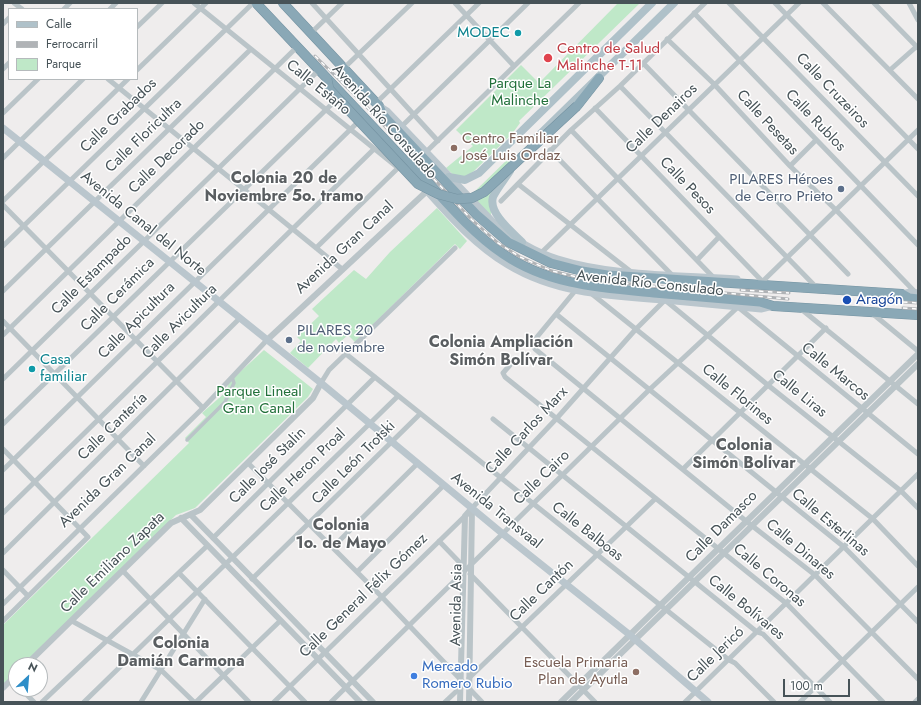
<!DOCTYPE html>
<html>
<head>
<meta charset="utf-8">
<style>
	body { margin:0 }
	#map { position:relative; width:921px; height:705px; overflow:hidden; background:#efeded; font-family:Jost,sans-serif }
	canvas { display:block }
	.frame { position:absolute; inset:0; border:4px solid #475358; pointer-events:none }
	.legend { position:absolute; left:8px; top:8px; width:130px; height:72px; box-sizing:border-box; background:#fff; border:1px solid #b5babc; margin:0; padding:5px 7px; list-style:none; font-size:12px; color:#475358 }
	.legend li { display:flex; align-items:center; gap:8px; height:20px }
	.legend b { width:20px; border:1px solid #b5babc }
	.north { position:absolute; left:8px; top:657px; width:40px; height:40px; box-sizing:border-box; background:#fff; border:1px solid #b5babc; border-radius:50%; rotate:26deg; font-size:11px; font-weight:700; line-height:16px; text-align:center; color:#475358 }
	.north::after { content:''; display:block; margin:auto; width:14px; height:18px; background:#2e8ec8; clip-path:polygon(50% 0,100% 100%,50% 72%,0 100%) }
	.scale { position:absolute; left:783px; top:679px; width:67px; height:18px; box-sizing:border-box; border:2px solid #475358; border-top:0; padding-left:5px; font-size:12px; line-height:14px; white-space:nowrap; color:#475358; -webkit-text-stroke:3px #fff; paint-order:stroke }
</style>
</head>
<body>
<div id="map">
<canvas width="921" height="705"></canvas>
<div class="frame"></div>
<ul class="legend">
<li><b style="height:5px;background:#afc1c9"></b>Calle</li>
<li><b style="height:5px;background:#b0b3b6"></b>Ferrocarril</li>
<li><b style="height:11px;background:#bfe8c8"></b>Parque</li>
</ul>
<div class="north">N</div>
<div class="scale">100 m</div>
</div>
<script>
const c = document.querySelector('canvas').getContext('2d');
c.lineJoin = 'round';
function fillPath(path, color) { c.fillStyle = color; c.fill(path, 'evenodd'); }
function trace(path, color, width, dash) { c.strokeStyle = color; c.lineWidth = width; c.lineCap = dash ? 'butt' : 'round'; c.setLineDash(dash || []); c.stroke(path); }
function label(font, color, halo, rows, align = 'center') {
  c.font = font + ' Jost,sans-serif'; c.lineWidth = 3; c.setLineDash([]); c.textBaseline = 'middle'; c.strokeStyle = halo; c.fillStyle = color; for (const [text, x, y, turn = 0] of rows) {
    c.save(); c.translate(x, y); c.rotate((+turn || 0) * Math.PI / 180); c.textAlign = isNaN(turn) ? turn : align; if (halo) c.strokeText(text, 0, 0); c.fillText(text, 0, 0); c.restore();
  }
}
fillPath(new Path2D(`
	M618,3H640L519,121L520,123L512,134L474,171L460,181L446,168L473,146L456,130L521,65L539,83Z
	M514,153L517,156L491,195V216L471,195Z
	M437,208L467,241L460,249L455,244L355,342L348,335L339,343L336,339L308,368L290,353L301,341L297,337L319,316L312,309L354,270L366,279L390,252Z
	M264,350L313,389L308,397L195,508L176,515L24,665H16V673L3,686V625L189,443L185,438L206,417L202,413L227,391L228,383Z`), '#bfe8c8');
const motorway = new Path2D(`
	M256,3L405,161L414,167C442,197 469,231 503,254C548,285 601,288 654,293C689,296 725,299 760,302L773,306L918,315
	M283,3L379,106L383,115L477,215L508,242L551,263L582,271L607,275L902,294L909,298L918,299
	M577,106L599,78`);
trace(motorway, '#7593a2', 10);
trace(new Path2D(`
	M187,440L225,402L234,383L232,377`), '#bac4c8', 3.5);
trace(new Path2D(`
	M14,3L22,9
	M194,3L397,167
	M312,3L438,141
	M455,3L514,66
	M729,3L918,196
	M775,3L918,149
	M823,3L918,99
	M874,3L918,48
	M909,3L918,20
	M64,9L70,3
	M110,9L116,3
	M694,13L918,245
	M3,24L9,18
	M137,27L162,3
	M311,33L342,3
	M667,39L714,84L790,166L836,210L916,293
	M643,63L848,274
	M344,68L412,3
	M3,69L9,63
	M137,70L206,3
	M890,70L916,47
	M108,79L342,269
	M620,86L817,288
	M376,103L479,3
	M595,108L762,281
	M3,113L38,79
	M402,126L528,3
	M571,130L713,277
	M550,150L671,274
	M426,152L579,3
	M3,158L83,79
	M790,166L816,140
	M518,184L630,271
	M3,201L128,79
	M501,201L571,130L620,86L705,3
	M3,205L203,408
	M3,246L253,3
	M316,248L398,168
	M541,253L799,3
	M697,260L719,237
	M763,281L918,130
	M3,291L251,49
	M575,291L532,343L535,349L746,521L815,575L918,679
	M592,294L873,519L918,566
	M801,309L918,404
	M556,314L844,547L918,622
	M873,314L918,351
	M3,321L144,466
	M3,335L297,47
	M346,354L729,660L735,663L774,702
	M510,365L503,373L505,377L787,604L883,702
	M3,379L319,70
	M321,383L329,370L455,248
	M493,419L757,632L763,634L830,702
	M3,424L336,100
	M3,449L88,537L3,621
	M248,463L381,596L482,702
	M683,469L826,328
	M3,470L358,122
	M472,508L557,418L636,329L665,300L769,386L901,491L918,508
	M3,513L374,149
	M213,538L375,377
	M439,541L465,568
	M333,547L418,463
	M3,553L240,318
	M3,570L28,596
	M123,571L249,702
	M357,572L444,485
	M179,573L305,702
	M470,574L595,702
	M252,579L420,414
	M3,604L203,408L267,340
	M72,621L161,670L194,702
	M469,678L655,499
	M11,679L16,684
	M21,689L34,702
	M42,702L207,546
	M84,702L398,396
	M141,702L205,599
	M196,702L280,621
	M274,702L465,516
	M331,702L649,390L738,307L918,454
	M445,702L462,686
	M685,702L918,474
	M800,702L918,587
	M915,702L918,699`), '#bac4c8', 5);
trace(new Path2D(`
	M267,340L427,191
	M191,515L373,702
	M181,518L360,702
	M26,665L171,523L200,510L313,398L321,383
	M3,688L16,675
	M460,702L465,516L472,508
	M469,702L472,508
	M561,702L918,354
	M571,702L918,364`), '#bac4c8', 6);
trace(new Path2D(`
	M379,106L387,111L492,221C511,237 533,252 558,259C611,276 681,275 737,279
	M3,128L321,383L503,534L630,635L708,702
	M425,189C450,217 476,246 508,265C556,294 610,296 664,300C696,303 728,306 761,309L773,306
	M902,294L909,292L918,293`), '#bac6cd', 7);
trace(new Path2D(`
	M536,138L674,3
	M510,171C505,179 497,188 493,197C488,213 512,232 522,242
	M449,177L465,180L479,173L652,3`), '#afc1c9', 8);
trace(motorway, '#8aa8b6', 9);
const rail = new Path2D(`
	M315,56L365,105L472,220L498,243L520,257L552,271L589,280L788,299
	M741,290L789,293
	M903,302L918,303
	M903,308L918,309`);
trace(rail, '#b0b3b6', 3);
trace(rail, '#fff', 1.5, [4.5]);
const motorwayBridge = new Path2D(`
	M327,79L329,89L418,184L438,194L457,199L472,198L484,192L577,106`);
trace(motorwayBridge, '#7593a2', 10, []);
trace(motorwayBridge, '#8aa8b6', 9);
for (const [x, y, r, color] of [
	[518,33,4,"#0f9aa8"],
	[548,58,5,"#e0444e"],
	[454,148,4,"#8d6e63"],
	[841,189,4,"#5c6f8a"],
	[847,300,5,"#1a4fb4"],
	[289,340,4,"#5c6f8a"],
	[32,369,4,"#0f9aa8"],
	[636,672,4,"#8d6e63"],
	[414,676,4,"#3f7fe0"]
]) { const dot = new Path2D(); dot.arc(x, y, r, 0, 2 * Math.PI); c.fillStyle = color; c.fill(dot); trace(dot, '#fff', 1.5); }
label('15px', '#0d838f', '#fff', [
	["MODEC",510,33],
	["Casa",40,360,"left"],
	["familiar",40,377,"left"]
], 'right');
label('15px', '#be3a42', '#fff', [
	["Centro de Salud",557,49],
	["Malinche T-11",557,66]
], 'left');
label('15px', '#21703a', '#fff', [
	["Parque La",520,84],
	["Malinche",520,101],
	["Parque Lineal",259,392],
	["Gran Canal",259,409]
]);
label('15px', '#475358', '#fff', [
	["Calle Estaño",318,88,39],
	["Calle Cruzeiros",832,91,46],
	["Calle Grabados",119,116,-44],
	["Calle Denairos",662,119,-44],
	["Calle Rublos",815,121,46],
	["Avenida Río Consulado",384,122,48],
	["Calle Pesetas",767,123,47],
	["Calle Floricultra",144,136,-44],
	["Calle Decorado",167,157,-44],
	["Calle Pesos",687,186,46],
	["Avenida Canal del Norte",143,224,39],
	["Avenida Gran Canal",345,248,-43],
	["Calle Estampado",92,275,-45],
	["Avenida Río Consulado",650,284,6],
	["Calle Cerámica",118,295,-45],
	["Calle Apicultura",137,321,-45],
	["Calle Avicultura",180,322,-45],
	["Calle Marcos",835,372,39],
	["Calle Liras",799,394,39],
	["Calle Florines",737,395,39],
	["Calle Cantería",113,427,-44],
	["Calle Carlos Marx",527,431,-47],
	["Calle León Trotski",354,463,-45],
	["Calle José Stalin",268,466,-45],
	["Calle Heron Proal",303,471,-44],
	["Calle Cairo",542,478,-44],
	["Avenida Gran Canal",108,481,-44],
	["Avenida Transvaal",496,511,39],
	["Calle Esterlinas",830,523,40],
	["Calle Damasco",722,527,-45],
	["Calle Balboas",587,532,38],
	["Calle Dinares",800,550,40],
	["Calle Emiliano Zapata",113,563,-44],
	["Calle Coronas",769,576,40],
	["Calle Cantón",542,591,-44],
	["Calle General Félix Gómez",364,596,-44],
	["Avenida Asia",457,605,-89],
	["Calle Bolívares",746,608,39],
	["Calle Jericó",716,655,-44]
]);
label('15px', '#785e54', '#fff', [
	["Centro Familiar",462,139],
	["José Luis Ordaz",462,156],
	["Escuela Primaria",628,663,"right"],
	["Plan de Ayutla",628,680,"right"]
], 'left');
label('15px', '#4e5e75', '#fff', [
	["PILARES Héroes",833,180],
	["de Cerro Prieto",833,197],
	["PILARES 20",297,331,"left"],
	["de noviembre",297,348,"left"]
], 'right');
label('15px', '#164399', '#fff', [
	["Aragón",856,300]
], 'left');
label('15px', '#366cbe', '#fff', [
	["Mercado",422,667],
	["Romero Rubio",422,684]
], 'left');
label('bold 16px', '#5a5e61', '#fff', [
	["Colonia 20 de",284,179],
	["Noviembre 5o. tramo",284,197],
	["Colonia Ampliación",501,343],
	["Simón Bolívar",501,361],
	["Colonia",744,446],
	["Simón Bolívar",744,464],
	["Colonia",341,526],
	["1o. de Mayo",341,544],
	["Colonia",181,644],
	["Damián Carmona",181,662]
]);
</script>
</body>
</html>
